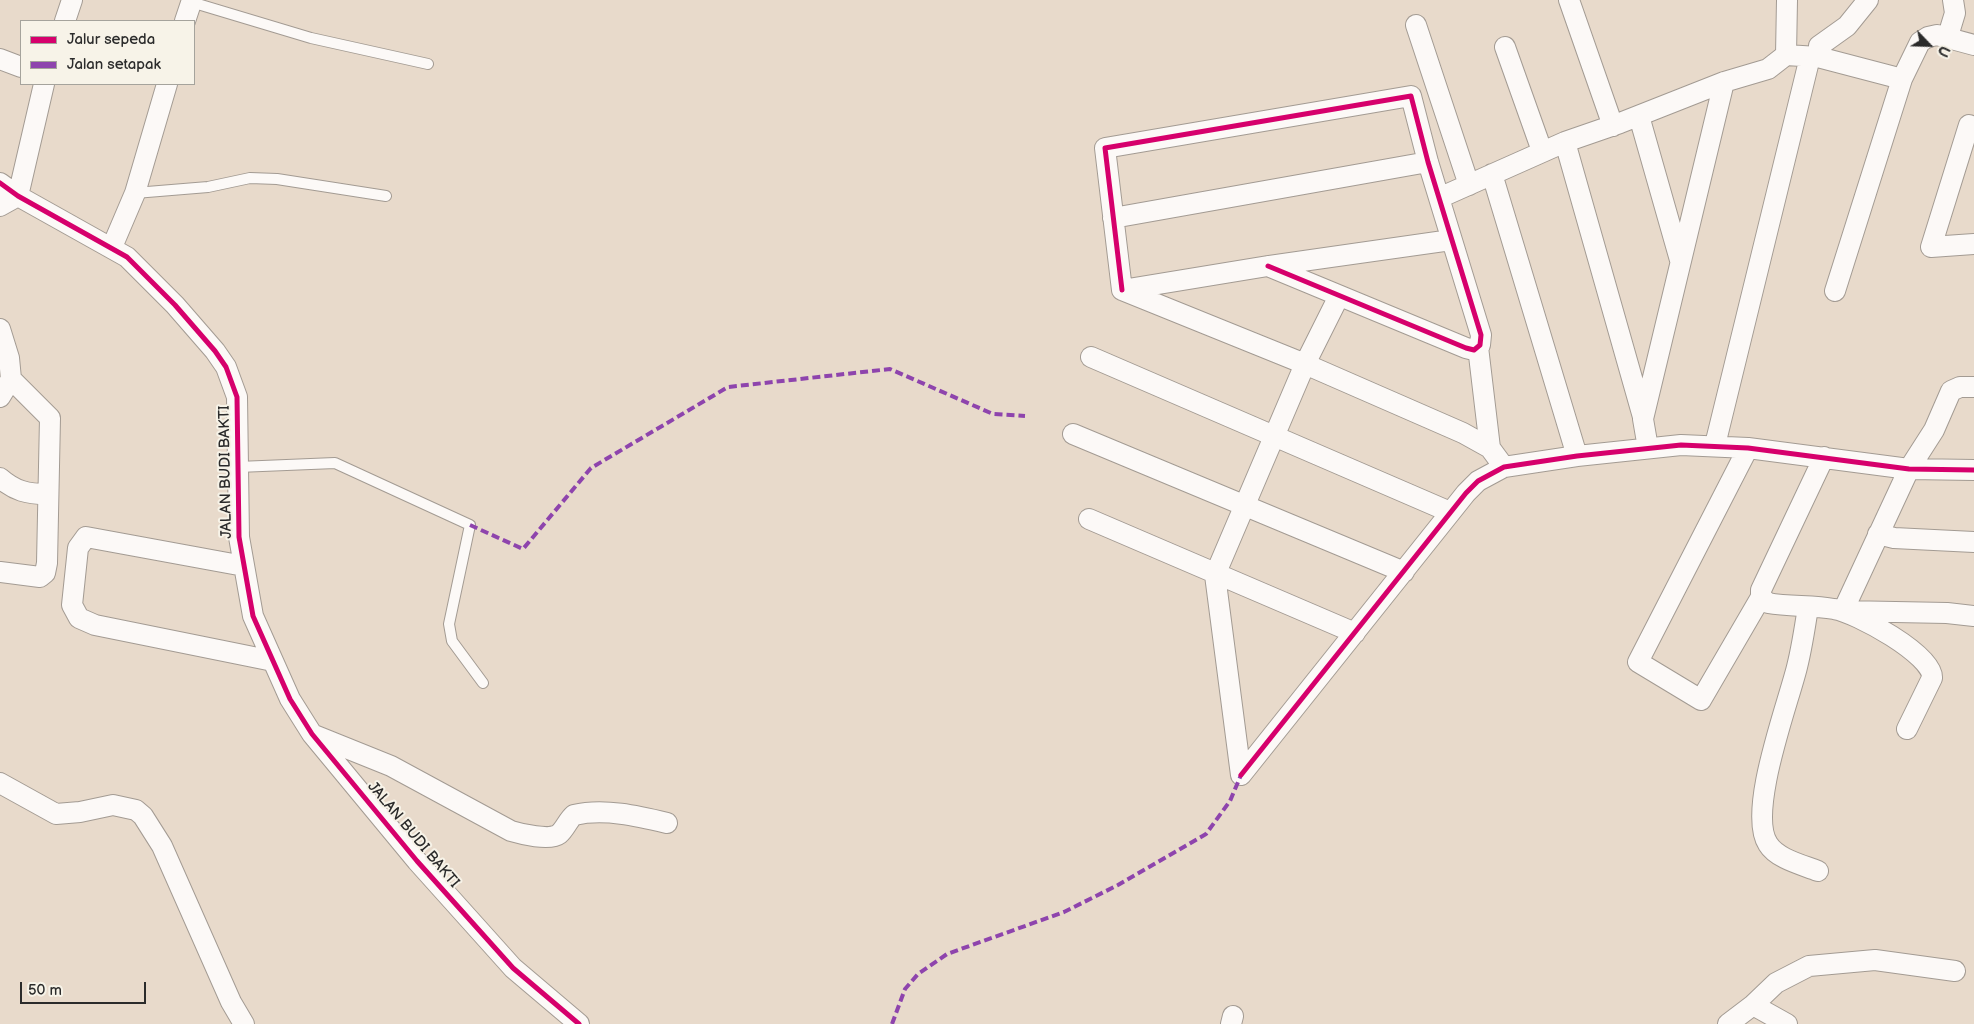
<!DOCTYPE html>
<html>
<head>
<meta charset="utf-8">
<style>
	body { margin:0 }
	#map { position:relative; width:1974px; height:1024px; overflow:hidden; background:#e8dacb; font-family:"Balsamiq Sans",sans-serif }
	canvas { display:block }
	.legend { position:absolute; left:20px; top:20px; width:175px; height:65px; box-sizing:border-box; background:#f7f3e8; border:1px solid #a5a39c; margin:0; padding:6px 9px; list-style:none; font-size:15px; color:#2b2b2b }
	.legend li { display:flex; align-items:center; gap:10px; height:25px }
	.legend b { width:25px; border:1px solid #a5a39c }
	.north { position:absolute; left:1904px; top:20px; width:50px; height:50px; -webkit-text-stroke:4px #f7f3e8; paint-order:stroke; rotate:114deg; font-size:14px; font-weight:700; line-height:20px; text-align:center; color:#2b2b2b }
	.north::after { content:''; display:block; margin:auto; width:18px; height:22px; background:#2b2b2b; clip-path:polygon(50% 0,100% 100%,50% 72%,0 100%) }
	.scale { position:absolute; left:20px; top:982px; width:126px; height:22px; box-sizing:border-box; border:2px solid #2b2b2b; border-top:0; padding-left:6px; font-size:15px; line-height:18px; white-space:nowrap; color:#2b2b2b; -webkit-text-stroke:4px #f7f3e8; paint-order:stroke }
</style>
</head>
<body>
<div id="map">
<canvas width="1974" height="1024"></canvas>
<ul class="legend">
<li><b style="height:6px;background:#d6006c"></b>Jalur sepeda</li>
<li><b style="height:6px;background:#8e44ad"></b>Jalan setapak</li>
</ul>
<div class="north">U</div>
<div class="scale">50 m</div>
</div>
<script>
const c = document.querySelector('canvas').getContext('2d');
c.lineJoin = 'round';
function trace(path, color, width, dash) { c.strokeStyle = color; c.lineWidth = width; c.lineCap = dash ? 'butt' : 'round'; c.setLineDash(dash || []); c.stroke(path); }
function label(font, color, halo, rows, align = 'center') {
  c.font = font + ' "Balsamiq Sans",sans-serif'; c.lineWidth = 4; c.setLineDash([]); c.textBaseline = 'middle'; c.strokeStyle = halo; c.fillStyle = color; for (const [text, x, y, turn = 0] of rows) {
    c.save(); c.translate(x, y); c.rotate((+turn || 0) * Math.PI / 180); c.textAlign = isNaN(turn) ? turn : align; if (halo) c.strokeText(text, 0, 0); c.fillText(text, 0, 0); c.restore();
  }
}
const lane = new Path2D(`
	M191,2L311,38L428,64
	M135,193L208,187L250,178L277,179L386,196
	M238,467L335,463L470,525L449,624L452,641L483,683`);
const street = new Path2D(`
	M1569,0L1613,126
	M65,21L72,0
	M185,21L192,0
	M1416,25L1469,185
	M1948,36L1955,13L1953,0
	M1505,47L1542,151
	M1786,55L1787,0
	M1818,57L1819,46L1847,26L1868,0
	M0,59L21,67
	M1639,116L1680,260
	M1969,125L1931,247L1974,244
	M1565,142L1643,417
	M1492,174L1577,456
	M0,183L18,196L127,257L175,305L215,351L226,367L237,397L239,537L253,616L290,699L312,734L417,861L513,968L579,1024
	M1439,198L1565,142L1620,123L1724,82L1768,69L1786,55L1818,57L1902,79
	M0,206L18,196L44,84
	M1113,218L1428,162
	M112,247L135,193L167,84
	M1122,290L1105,148L1411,96L1428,162L1481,335L1480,345L1474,350L1466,348L1268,266
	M1122,290L1305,364L1463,433L1490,448L1504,467
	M1122,290L1268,266L1451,240
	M1835,291L1902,79L1920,42L1928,37L1937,35L1974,45
	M0,329L9,358L11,379L0,397
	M1478,347L1490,448
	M1091,357L1450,512
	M1974,387H1960L1951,391L1934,430L1909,469L1843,611L1947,613L1974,616
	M1073,434L1404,572
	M1715,445L1810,57
	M1648,448L1643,419L1724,82
	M1748,448L1638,662L1701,700L1761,597
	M1824,457L1761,590V597L1768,603C1790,607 1812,605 1834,609C1855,612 1934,655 1932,678L1907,729
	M0,478C15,491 27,494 47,494
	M1089,519L1355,633
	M1878,534L1894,538L1974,542
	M244,566L86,537L78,548L72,605L79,618L95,625L273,661
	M0,572L40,577L45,573L47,563L50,418L11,379
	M1808,607C1805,627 1802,647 1797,667C1788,704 1747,812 1768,844C1777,859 1803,865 1818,871
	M314,735L391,766L511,831C521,834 550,841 559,834C565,829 568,820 574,815C604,808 638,816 667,823
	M1241,775L1466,493L1478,481L1504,467L1577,456L1681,445L1748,448L1909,469L1974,470
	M1241,775L1215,575L1305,364L1339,296
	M0,783L56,814L80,812L113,805L136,810L143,816L162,846L231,1002L244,1024
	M1753,1005L1787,1024
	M1231,1024L1233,1016
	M1728,1024L1753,1005L1776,983L1809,966L1875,960L1955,971`);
trace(lane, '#a39b93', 12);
trace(street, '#a39b93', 22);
trace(lane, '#fcf9f7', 10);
trace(street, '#fcf9f7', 20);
trace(new Path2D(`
	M470,525L523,549L591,468L728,387L890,369L993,414L1025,416
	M892,1024L905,989L918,974L947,954L1064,912L1118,885L1206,834L1230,801L1241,775`), '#8e44ad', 4, [8, 4]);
trace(new Path2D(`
	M0,183L18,196L127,257L175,305L215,351L226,367L237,397L239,537L253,616L290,699L312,734L417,861L513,968L579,1024
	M1122,290L1105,148L1411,96L1428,162L1481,335L1480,345L1474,350L1466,348L1268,266
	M1241,775L1466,493L1478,481L1504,467L1577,456L1681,445L1748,448L1909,469L1974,470`), '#d6006c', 5);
label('15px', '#2b2b2b', '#f7f3e8', [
	["JALAN BUDI BAKTI",226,472,-91],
	["JALAN BUDI BAKTI",413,835,50]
]);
</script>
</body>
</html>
